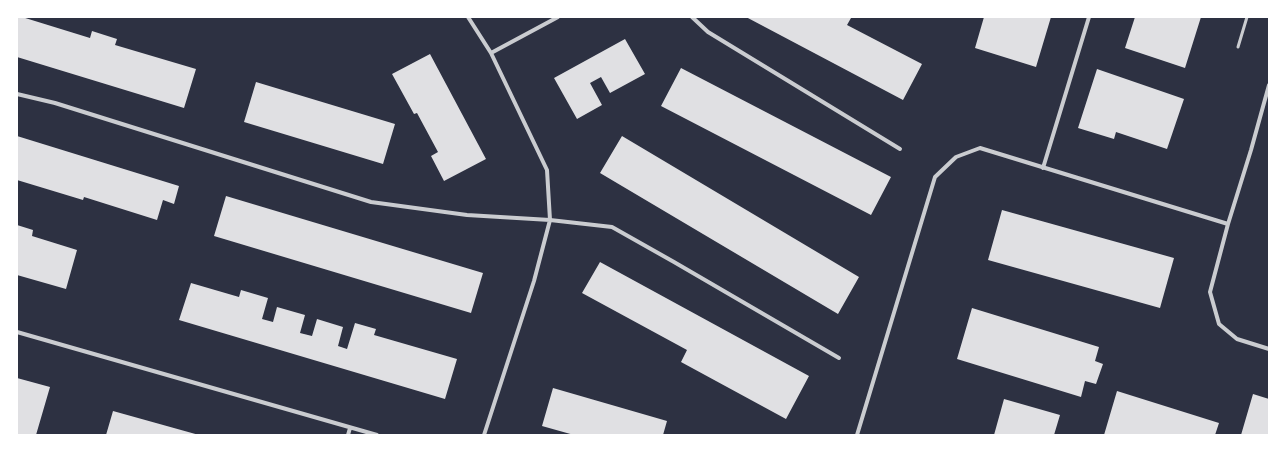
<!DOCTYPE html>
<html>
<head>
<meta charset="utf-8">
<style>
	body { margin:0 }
	#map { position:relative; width:1286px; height:452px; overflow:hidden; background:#2d3142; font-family:Bitter,serif }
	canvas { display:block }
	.frame { position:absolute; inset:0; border:18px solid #fff; pointer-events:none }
</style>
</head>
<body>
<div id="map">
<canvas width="1286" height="452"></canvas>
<div class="frame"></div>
</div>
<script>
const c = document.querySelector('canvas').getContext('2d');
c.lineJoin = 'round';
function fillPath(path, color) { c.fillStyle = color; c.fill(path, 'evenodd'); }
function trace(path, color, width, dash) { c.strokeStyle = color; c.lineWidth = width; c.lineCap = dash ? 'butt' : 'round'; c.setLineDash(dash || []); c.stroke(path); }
fillPath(new Path2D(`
	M17,17H22L90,38L92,31L117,39L115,45L196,69L184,108L17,57Z
	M746,17H850L851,18L847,25L922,64L903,100Z
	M984,17H1051L1036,67L975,48Z
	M1135,17H1201L1185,68L1125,48Z
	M625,39L645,74L610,93L601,77L590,83L602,105L577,119L554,78Z
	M430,54L486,159L444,181L431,156L438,152L417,113L414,114L392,74Z
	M681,68L891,177L871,215L661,106Z
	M1097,69L1184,99L1167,149L1116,132L1114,139L1078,128Z
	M256,82L395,124L383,164L244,122Z
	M17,136L179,186L174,204L163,200L157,220L84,197L83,200L17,180Z
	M622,136L859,277L838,314L600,173Z
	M226,196L483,273L471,313L214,236Z
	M1002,210L1174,258L1160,308L988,260Z
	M17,225L33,230L32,236L77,250L66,289L17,275Z
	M600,262L809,376L786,419L681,362L687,350L582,293Z
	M191,283L239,297L241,290L268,298L262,319L273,322L277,307L305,315L300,333L312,336L317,319L343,327L338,346L347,349L355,323L376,329L374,335L457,359L445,399L179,320Z
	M972,308L1099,347L1095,361L1103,364L1096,384L1085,381L1081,397L957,359Z
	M17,378L50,387L36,435H17Z
	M553,388L667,421L663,435H574L542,426Z
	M1117,391L1219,423L1215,435H1104Z
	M1253,394L1269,399V435H1241Z
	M1004,399L1060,415L1054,435H994Z
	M113,411L199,435H106Z`), '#e0e0e3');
trace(new Path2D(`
	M1238,47L1247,17`), '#caccd0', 3);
trace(new Path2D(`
	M468,17L491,53L547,170L550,220L534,281L484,435
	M692,17L708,32L900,149
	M491,53L558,17
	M1269,85L1251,150L1228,224L1210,292L1219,324L1237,339L1269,349
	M17,94L55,103L371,202L467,215L550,220L612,227L674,262L839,358
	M1043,168L1089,17
	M17,332L377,435
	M348,435L350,428
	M857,435L935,177L956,157L980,148L1228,224`), '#caccd0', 4);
</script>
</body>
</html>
